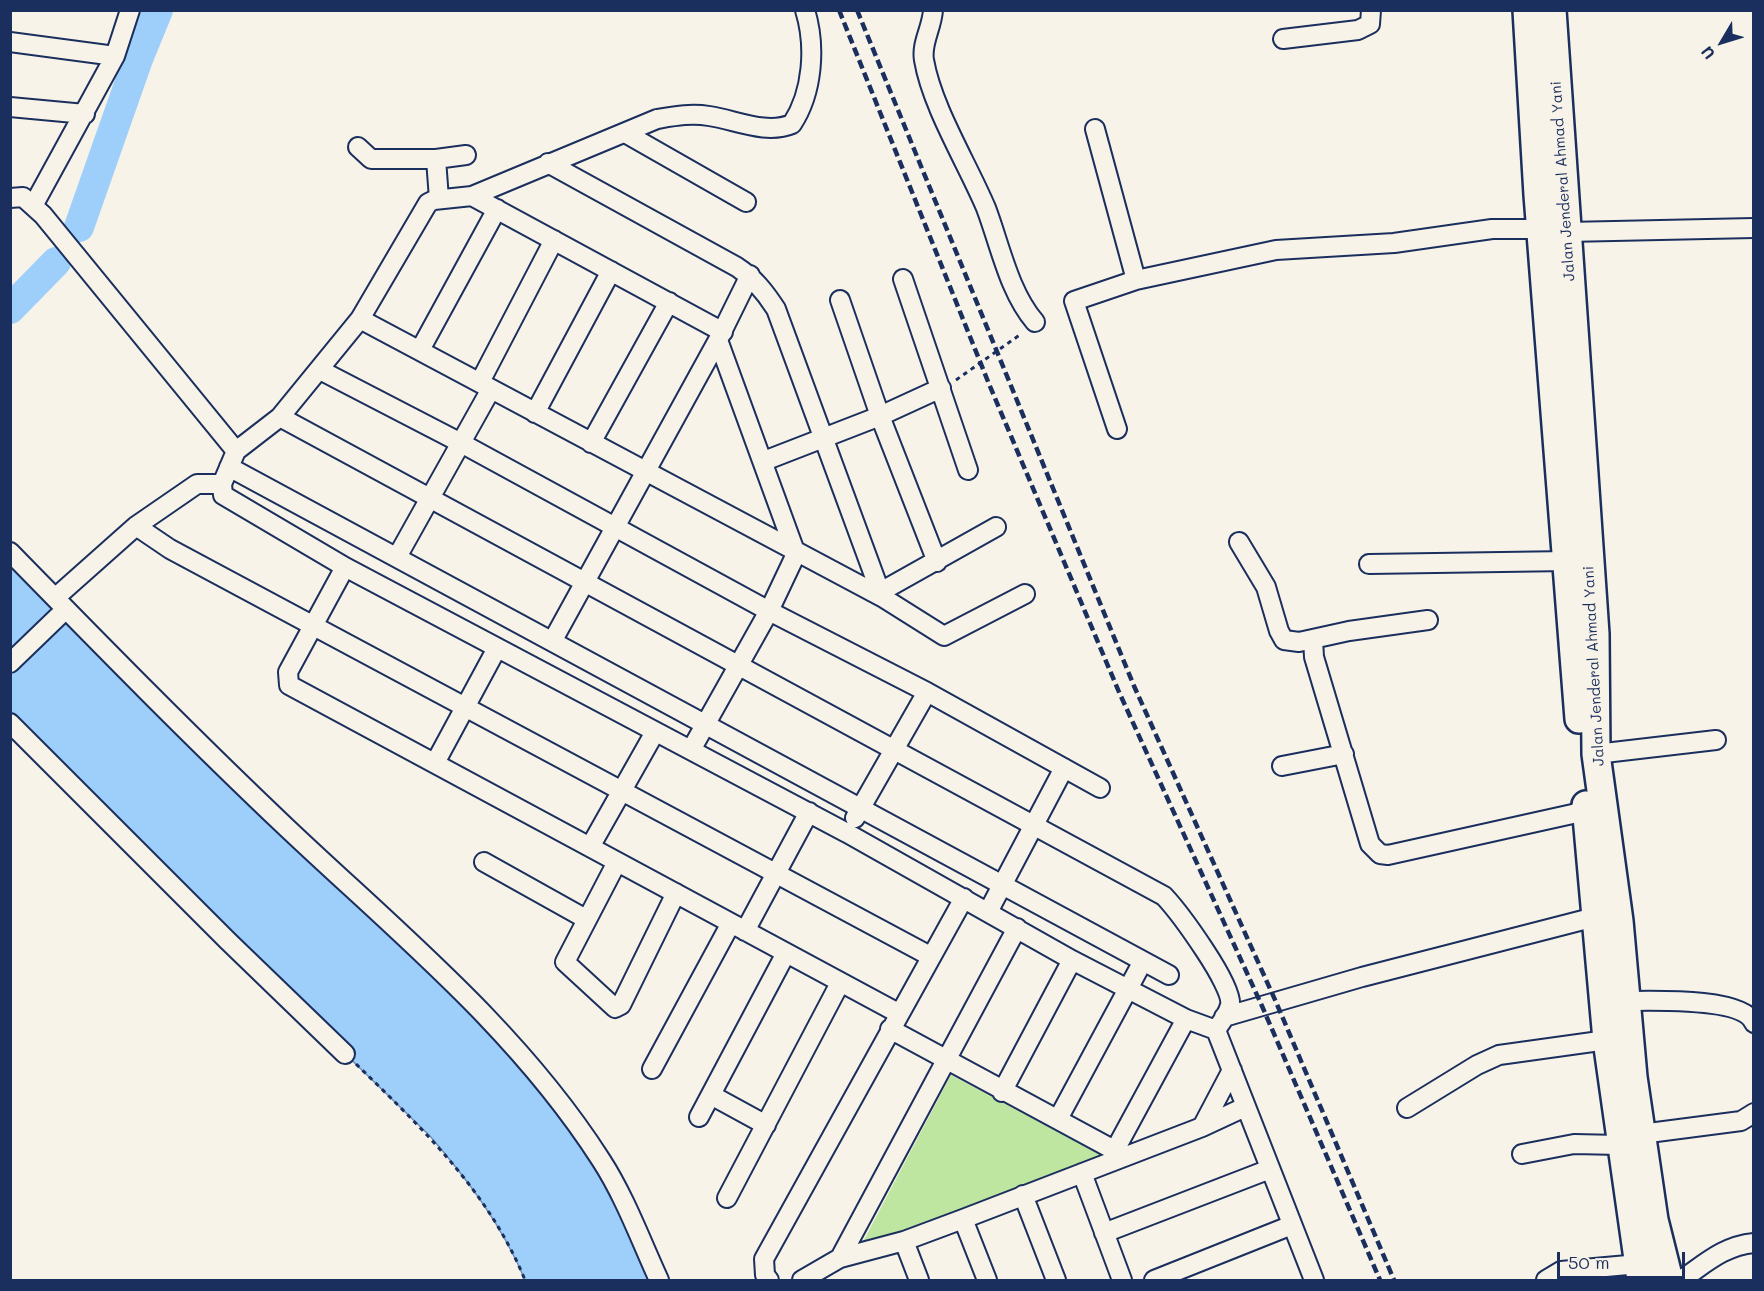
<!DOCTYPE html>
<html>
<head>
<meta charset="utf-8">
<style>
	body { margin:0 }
	#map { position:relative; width:1764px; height:1291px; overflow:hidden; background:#f7f3e8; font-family:Mali,sans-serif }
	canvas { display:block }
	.frame { position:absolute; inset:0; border:12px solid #1b2f5e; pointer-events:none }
	.north { position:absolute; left:1692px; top:12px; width:60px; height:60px; -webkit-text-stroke:4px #f7f3e8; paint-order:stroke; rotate:232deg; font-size:16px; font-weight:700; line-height:24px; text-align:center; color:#1b2f5e }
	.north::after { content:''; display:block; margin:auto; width:21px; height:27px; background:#1b2f5e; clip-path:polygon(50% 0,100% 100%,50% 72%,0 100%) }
	.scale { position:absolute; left:1557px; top:1252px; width:128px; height:27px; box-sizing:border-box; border:3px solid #1b2f5e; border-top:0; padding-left:8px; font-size:18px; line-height:21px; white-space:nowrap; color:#1b2f5e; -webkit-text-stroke:4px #f7f3e8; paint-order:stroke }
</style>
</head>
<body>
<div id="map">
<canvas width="1764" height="1291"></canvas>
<div class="frame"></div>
<div class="north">U</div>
<div class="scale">50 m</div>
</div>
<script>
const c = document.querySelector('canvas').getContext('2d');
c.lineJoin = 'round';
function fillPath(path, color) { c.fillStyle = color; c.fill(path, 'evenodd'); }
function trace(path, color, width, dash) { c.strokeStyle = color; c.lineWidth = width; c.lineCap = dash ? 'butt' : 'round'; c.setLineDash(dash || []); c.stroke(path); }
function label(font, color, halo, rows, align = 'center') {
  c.font = font + ' Mali,sans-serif'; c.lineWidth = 4.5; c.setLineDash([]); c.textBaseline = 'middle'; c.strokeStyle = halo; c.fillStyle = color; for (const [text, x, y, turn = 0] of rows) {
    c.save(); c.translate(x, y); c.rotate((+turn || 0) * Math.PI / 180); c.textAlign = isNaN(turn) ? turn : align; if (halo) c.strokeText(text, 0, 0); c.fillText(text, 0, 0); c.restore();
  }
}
fillPath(new Path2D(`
	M951,1075L1101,1155L857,1253Z`), '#bfe6a1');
const water = new Path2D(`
	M10,552L557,1098L659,1280H525C503,1227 468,1180 430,1136L170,884L11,723Z`);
fillPath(water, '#9ecffb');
trace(water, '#6a8fbc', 1.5);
trace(new Path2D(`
	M79,227L138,59L158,10
	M10,309L56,262`), '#9ecffb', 30);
const minor = new Path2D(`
	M933,10C932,28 921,43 924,60C932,107 967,163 986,208C1000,245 1009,292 1035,322
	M1283,39L1358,30L1370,24L1371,10
	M10,42L115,56
	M10,107L85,114
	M1095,129L1136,280
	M625,133L746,202
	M358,147L371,159H436L439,199
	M436,159L466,155
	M548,163L737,267C754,278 765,292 776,309L882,597
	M472,196L723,332
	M10,198L23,197L43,215L236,451
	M33,206L115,56L130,10
	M903,279L968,470
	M840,300L880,416L937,562
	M360,319L882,597L944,636L1025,594
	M420,350L497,209
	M320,370L461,443L769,611L927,692L1100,788
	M480,382L554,240
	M535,413L611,271
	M280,417L1164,896C1179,912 1234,986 1230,1005C1228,1014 1221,1023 1216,1030L1186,1019L1072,960L847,833L345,567L223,495L222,484L236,451L280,417L360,319L428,203L434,200L472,196L657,119C675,116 691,113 709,116C736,120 766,135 792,124C813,92 816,46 805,10
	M1117,429L1074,301L1136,280L1276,250L1394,243L1492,229H1541L1567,232L1754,228
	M591,443L669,302
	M764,461L880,416L941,388
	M229,467L1169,975
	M136,526L170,549L930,956
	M1239,542L1266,587L1279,631L1284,640L1299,642L1349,631L1428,620
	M10,552C101,645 192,738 287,828C398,933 517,1029 601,1160C625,1197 641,1241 659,1280
	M397,557L491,389
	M1369,564L1568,561
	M345,567L288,672L289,685L898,1013
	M882,591L996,527
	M55,598L136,526L197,484H222
	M1313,639L1314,657L1370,844L1380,854L1388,855L1586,811
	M553,640L718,340L750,275
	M10,663L66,609
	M10,723L228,941L345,1054
	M691,750L769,611L796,554L718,340
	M1596,754L1716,740
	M435,763L497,648
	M1282,766L1344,754
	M855,818L927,692
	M590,847L655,732
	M484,862L586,919
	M617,862L565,962L615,1008L621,1005L676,893
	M988,912L1064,768
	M745,931L809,812
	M1625,1001C1651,1001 1743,997 1754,1023
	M1224,1017L1362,977L1595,917
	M890,1029L1125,1156
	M1216,1030L1314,1280
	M652,1069L731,923
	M1002,1092L1072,960
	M711,1095L766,1125
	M1407,1108L1477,1065L1499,1055L1607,1040
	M699,1117L786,953
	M1058,1119L1143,961
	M1202,1127L1232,1070
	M1641,1134L1741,1121L1754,1113
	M1115,1150L1186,1019
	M1522,1154L1574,1144L1620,1145
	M1082,1173L1122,1280
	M1023,1195L1056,1280
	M727,1198L840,983
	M963,1219L987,1280
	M1104,1233L1270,1169
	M904,1241L919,1280
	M840,1258L1017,928
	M769,1280L765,1275L764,1259L964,898
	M802,1280L840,1258L904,1241L963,1219L1202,1127L1245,1107
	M1154,1280L1292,1225
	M1546,1280L1561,1271L1639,1264
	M1681,1280C1705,1264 1723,1246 1754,1243`);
const highway = new Path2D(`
	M1527,10L1538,195L1579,719
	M1552,10L1595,634L1596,754L1619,921L1633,1077L1654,1220L1669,1280
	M1586,805L1607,1040L1641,1280`);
trace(minor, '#1b2f5e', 22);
trace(highway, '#1b2f5e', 32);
trace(new Path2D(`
	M956,380L1021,334
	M356,1064C423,1129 489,1192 525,1280`), '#1b2f5e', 3, [4.5, 4.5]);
trace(minor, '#f7f3e8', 18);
trace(highway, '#f7f3e8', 27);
trace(new Path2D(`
	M839,10L989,384L1119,692L1262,1006L1380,1280
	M857,10L1134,686L1276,1002L1394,1280`), '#1b2f5e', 4.5, [9, 4.5]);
label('15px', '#1b2f5e', '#f7f3e8', [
	["Jalan Jenderal Ahmad Yani",1563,181,-94],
	["Jalan Jenderal Ahmad Yani",1594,666,-93]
]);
</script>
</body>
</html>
